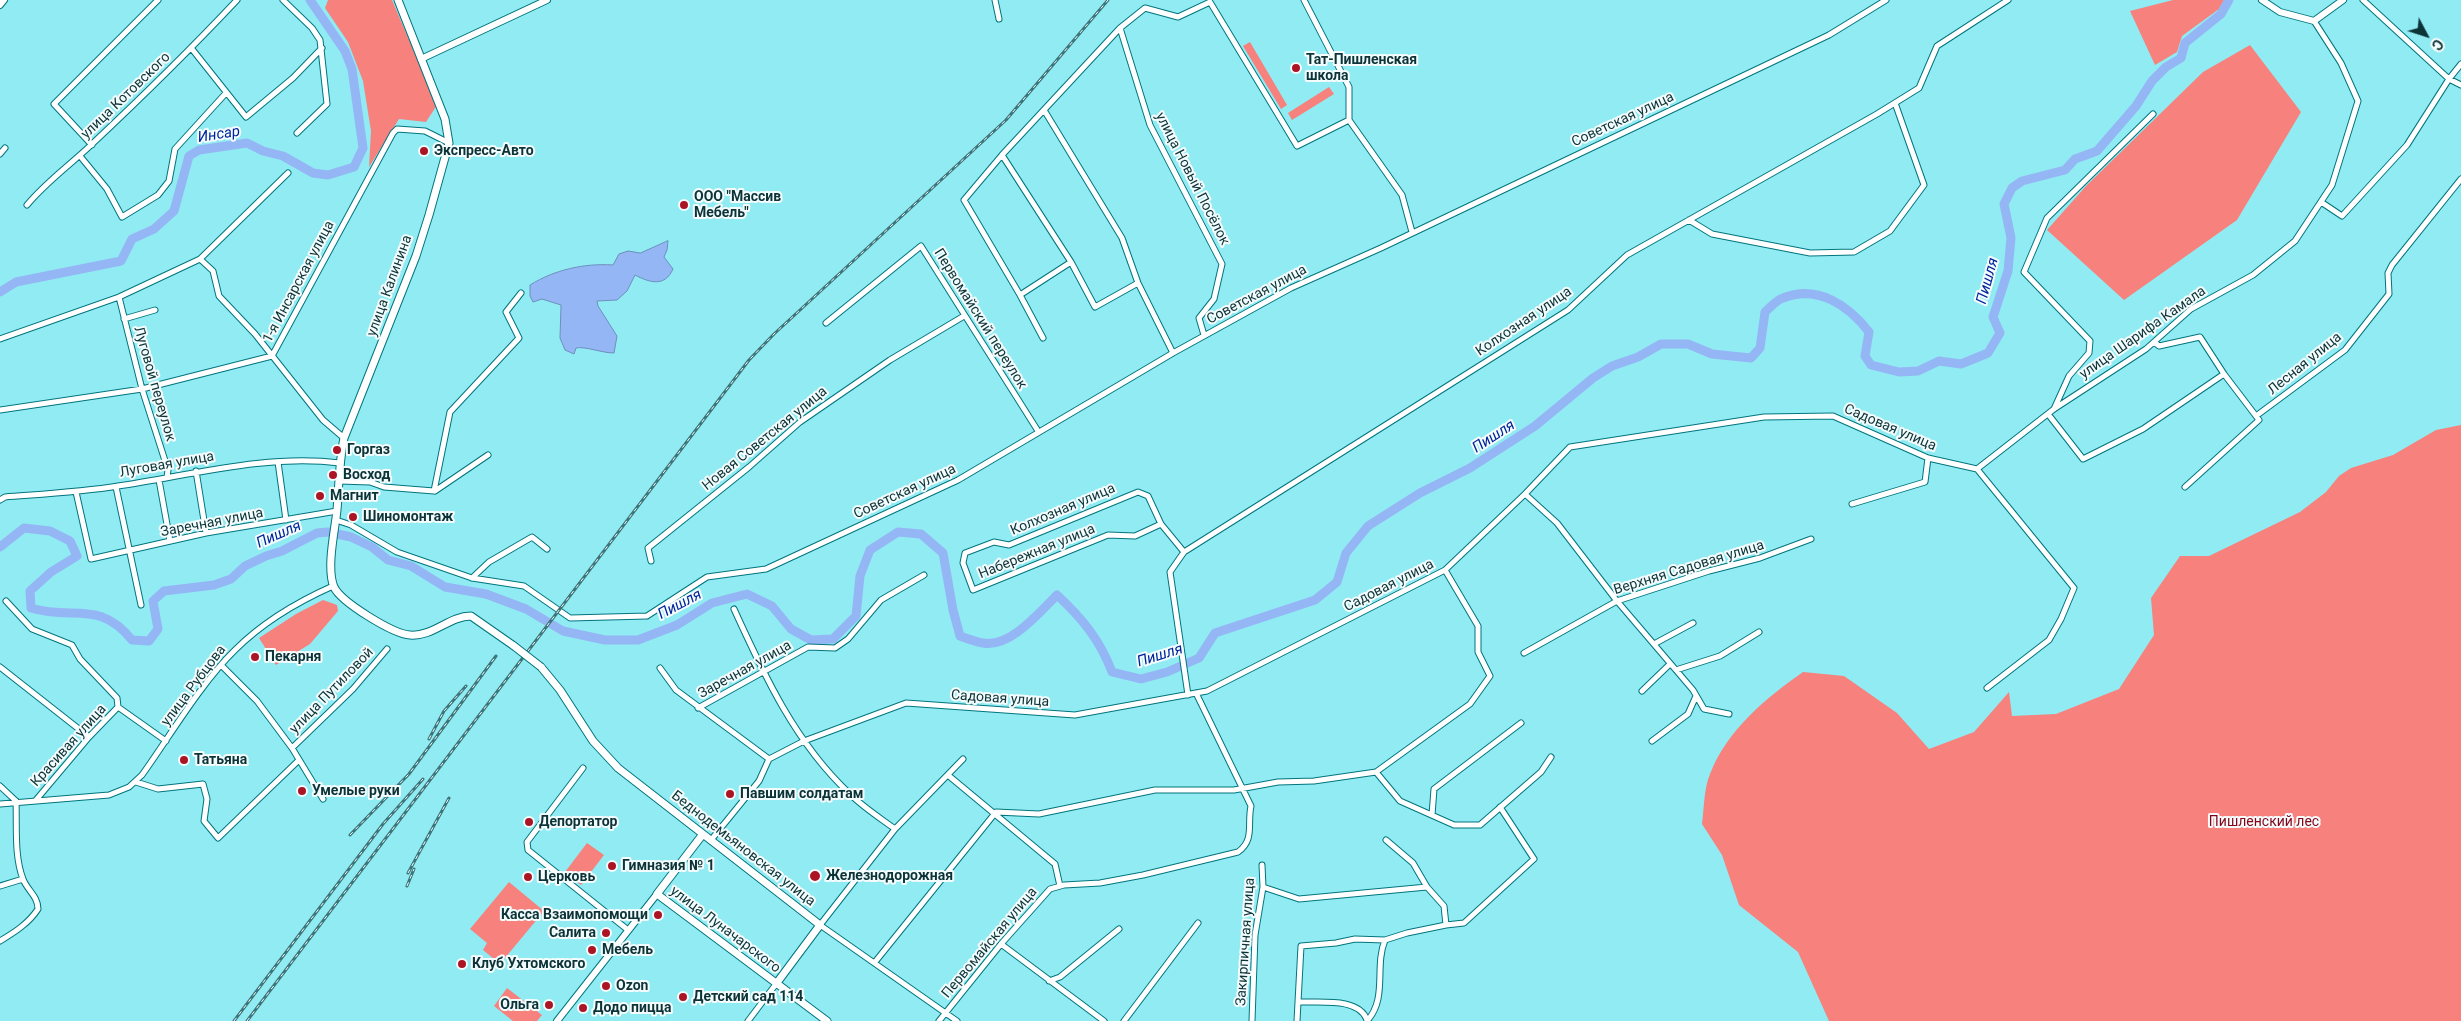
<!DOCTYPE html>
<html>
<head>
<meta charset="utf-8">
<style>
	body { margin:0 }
	#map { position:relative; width:2461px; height:1021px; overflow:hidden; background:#91ebf3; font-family:Roboto,sans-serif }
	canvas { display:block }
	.north { position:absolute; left:2401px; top:10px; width:50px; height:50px; -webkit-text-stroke:4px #f4fcfd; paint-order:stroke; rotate:130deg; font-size:14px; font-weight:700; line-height:20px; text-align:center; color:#0c3337 }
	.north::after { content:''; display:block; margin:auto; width:18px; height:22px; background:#0c3337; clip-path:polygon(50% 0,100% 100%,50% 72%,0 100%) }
</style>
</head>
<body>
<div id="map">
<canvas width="2461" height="1021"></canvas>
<div class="north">С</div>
</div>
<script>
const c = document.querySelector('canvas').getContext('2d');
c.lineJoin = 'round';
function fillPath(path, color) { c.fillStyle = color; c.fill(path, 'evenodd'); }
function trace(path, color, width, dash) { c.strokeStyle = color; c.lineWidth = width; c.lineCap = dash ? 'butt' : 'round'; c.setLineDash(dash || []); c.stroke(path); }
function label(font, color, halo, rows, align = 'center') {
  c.font = font + ' Roboto,sans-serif'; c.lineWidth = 4; c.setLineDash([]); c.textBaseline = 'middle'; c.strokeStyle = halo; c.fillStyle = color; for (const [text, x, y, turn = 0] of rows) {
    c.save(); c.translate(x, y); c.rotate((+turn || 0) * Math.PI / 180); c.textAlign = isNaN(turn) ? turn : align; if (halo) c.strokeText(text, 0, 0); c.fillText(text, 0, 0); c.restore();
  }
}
fillPath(new Path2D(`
	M328,0H392L437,105L426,122L399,119L369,167L371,131L363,81L348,42L325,8Z
	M2173,0H2224L2219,9L2182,36L2177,52L2155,65L2130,11Z
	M1250,42L1287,105L1281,109L1243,46Z
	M2250,45L2301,112L2237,220L2124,300L2047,230L2086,186L2203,72Z
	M1329,87L1334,94L1292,120L1288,113Z
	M2461,425V1021H1829L1798,952L1739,905L1722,855L1702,824C1704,808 1704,788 1710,774C1727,730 1766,698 1803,672L1844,676L1897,713L1929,749L1974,732L2009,692L2012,716L2056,714L2119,689L2154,635L2151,598L2180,556H2209L2300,512L2326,492L2339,476L2351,468L2393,455L2436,430Z
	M323,600L337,605L338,611L310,644L276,665L259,638L296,614Z
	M587,843L604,855L581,885L565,872Z
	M509,882L544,911L500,964L483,950L487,943L470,929Z
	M507,988L542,1015L537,1021H513L494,1006Z`), '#f7817c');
const water = new Path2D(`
	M668,241L667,250L664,257L673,269C665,287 650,283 635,275L627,291L617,300L597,301L598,306L617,336L614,353C602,353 585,346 576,348L574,354L565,350L560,338L561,305L542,299L533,302L530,296V285C554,270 584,263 613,265L619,254L628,251L640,253Z`);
fillPath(water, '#95b6f5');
trace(water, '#6c8fbc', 1);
trace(new Path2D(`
	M0,292L16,282L121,261L132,239L154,229L174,211L189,156L199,150L247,143L263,151L283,156L313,173L328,175L354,167L363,148L352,69L345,51L310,0
	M0,547L24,528L50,531L70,541L77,556L51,572L30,591L31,608C73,621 99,599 132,640L149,641L158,629L153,601L164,591L214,585L231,579L245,566L266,556L282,551L317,533L328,532L351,537L372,547L388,560L411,566L445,587L486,594L526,609L563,631L605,640H638L677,625L712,603L747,594L772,606L791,629L811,640L833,639L856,616L860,576L870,550L898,532L921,534L943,553L953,610L960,636C968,639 976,642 983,643C1010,648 1040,612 1057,595C1082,618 1100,640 1112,672L1141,679L1167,672L1199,658L1215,633L1315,600L1337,582L1346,553L1368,526L1420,493L1470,468L1535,426L1593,378L1612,366L1638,357L1661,344H1688L1712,354L1751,358L1760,348L1765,312C1770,308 1776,300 1783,298C1818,284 1849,306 1869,332L1865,356L1871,365L1899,372L1918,371L1939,361L1961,364L1988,353L2000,333L1993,317L2008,271L2011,238L2004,204L2012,188L2022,181L2065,170L2075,159L2097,151L2136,106L2152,81L2166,67L2181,58L2185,43L2221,14L2229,0`), '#95b6f5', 9);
const minor = new Path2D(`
	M283,0L312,28L320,40L327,104L297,133
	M995,0L999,19
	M1304,0L1349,87V120
	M2363,0L2449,79L2461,85
	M1120,28L1150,125L1222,264L1214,299L1199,318L1204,335
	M192,49L246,117L293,78L322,48
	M1044,110L1122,238L1138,283L1173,353
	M92,145L54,104L158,0
	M0,154L5,148
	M1002,155L1071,262
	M80,156L107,189L122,217L158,195L169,181L175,149L226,93
	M2321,202L2342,216L2407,145L2449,79L2461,64
	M27,205C46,182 70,165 91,145C141,98 190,50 237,0
	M1689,220L1712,234L1810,253L1854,252L1890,231L1924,185L1895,103
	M200,259L213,271L219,296L255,334L323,420L344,438
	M1138,283L1095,307L1071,262L1020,295L964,200L1002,155L1120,28L1145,8L1178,17L1210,2L1297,146L1349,120L1402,195L1412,232
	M1020,295L1043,338
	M119,297L142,389L168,470L167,477
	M124,319L155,310
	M826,323L921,246L1038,431
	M0,339L119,297L200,259L288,173
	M2054,409L2069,376L2089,353L2090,341L2024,272L2047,218L2153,114
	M0,410L142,389L272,356L393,133L397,129L425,131L449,143
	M2048,414L2083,459L2143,429L2224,374L2200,337L2159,346L2154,342
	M2256,416L2345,350L2389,294L2388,273L2392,265L2461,179
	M278,462L286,520
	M1977,469L2054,409L2146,349L2191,309L2253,275L2295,241L2332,185L2358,101L2341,63L2314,21
	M1977,469L2074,588L2061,619L2049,640L1987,688
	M196,471L206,533
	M159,480L170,541
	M339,481L370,482L384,487L434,491L450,412L519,338L506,312L521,293
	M116,487L141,605
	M2185,487L2259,420L2224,374
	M435,491L488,455
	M76,492L91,559L206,533L337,511
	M1525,494L1557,523L1617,601L1693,690L1704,709L1729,714
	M0,500L5,497C43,494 81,492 118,486C192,475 265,454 340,463
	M1852,504L1925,482L1928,458
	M336,520L351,525L397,552L472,578L524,586L570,618L647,616L707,577L766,569L958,480L1173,353L1291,288L1381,248L1829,35L1886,0
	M1161,524L1148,496L1138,492L1009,545L994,542L965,553L963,563L973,590L1108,535L1135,536L1161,524L1184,552
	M651,561L648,548L749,467L800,422L890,360L964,316
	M472,578L489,562L532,537L547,549
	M6,601L32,629L72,645L80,659L117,698L118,707
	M734,609C764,675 796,744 850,794C863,807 880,818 895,829
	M1654,644L1693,623
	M1524,653L1617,601L1709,571L1760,558L1811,539
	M221,665L257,701L292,748L323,799
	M0,667L89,737
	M660,668L676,690L769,759
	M1676,670L1720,656L1759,632
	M1642,691L1670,664
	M1188,695L1170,572L1184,552L1568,310L1627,255L1877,114L1919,88L1937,46L2008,0
	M118,707L166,741
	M698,708L808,647L835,648L848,639L881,600L924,575
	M1652,741L1688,714L1696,696
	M292,748L353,689L387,649
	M583,768L527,842L528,850L628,930
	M1376,772L1400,801L1454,825H1480L1541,772L1551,757
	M949,776L1055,864L1060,886
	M136,782L158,789L203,784L207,799L204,821L218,838L299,760
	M0,786L16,801
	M36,800L89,737L118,707
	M0,804L109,795L129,787L142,775C170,736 201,683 235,650C263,622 297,602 333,586
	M1432,815L1434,789L1521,723
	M711,840L759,781L769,759L804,741L906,703L1075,715L1207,691L1445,570L1525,494L1570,447L1764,417L1833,416L1928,458L1977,469
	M1386,840L1413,863L1427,887L1444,906L1446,925L1464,923L1534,859L1500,807
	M0,886L23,879
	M1263,887L1299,899L1427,887
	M0,941C15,932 29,923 38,909C38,896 27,890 23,879C14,856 17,826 16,801
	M1001,944L1104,1021
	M875,962L996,812L1039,814L1155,790H1234L1278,782L1314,781L1376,772L1470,704L1490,676L1478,652V626L1445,570
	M1049,981L1060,977L1119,929
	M1299,1002C1319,1003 1359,997 1367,1020
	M748,1021L776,984
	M939,1021L1001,944L1050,889L1064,885L1100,883L1143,875L1238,852C1255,840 1247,824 1251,806L1196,693
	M957,1021L820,925L895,829L963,759
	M1124,1021L1198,923
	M1252,1021L1255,935L1263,887L1262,865
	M1297,1021L1301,946L1336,943L1355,939L1385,940L1407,933L1446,925
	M1367,1021C1388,998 1374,967 1385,940`);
const tertiary = new Path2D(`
	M2262,0L2280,12L2314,21L2343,0
	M0,5L4,0
	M421,59L547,0
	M557,1021L657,894`);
const secondary = new Path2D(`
	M398,0L445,119L449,143L429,215L416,256L344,438C339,462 339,486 337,510C335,530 326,568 334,587C341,602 393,634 410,635C433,637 449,616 471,616L514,646
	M541,667L560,690L593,741L618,768L820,925L776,984
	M703,834L657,894L827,1021`);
trace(minor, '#01757d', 7);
trace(tertiary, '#01757d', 8);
trace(secondary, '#01757d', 9);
trace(minor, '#fff', 5);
trace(tertiary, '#fff', 6);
trace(secondary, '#fff', 7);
const rail = new Path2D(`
	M429,739L444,711L466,686
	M350,835L409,774L496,656
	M408,873L449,798
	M407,886L414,869
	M234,1021L383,824L423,779
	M247,1021L749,360L774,334L1006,120L1108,0`);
trace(rail, '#3b7479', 3);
trace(rail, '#f4fcfd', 1, [4]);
const secondaryBridge = new Path2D(`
	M514,646L541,667`);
trace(secondaryBridge, '#01757d', 9, []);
trace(secondaryBridge, '#fff', 7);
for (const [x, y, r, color] of [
	[1296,68,5,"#aa1425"],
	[424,151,5,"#aa1425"],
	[684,205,5,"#aa1425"],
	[337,450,5,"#aa1425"],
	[333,475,5,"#aa1425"],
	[320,496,5,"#aa1425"],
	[353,517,5,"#aa1425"],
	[255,657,5,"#aa1425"],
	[184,760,5,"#aa1425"],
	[302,791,5,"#aa1425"],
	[730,794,5,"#aa1425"],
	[529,822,5,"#aa1425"],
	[612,866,5,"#aa1425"],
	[815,876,6,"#aa1425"],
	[528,877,5,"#aa1425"],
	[658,915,5,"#aa1425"],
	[606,933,5,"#aa1425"],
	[592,950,5,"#aa1425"],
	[462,964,5,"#aa1425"],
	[606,986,5,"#aa1425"],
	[683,997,5,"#aa1425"],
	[549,1005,5,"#aa1425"],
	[583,1008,5,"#aa1425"]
]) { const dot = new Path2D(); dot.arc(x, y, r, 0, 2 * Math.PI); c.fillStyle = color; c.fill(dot); trace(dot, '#f4fcfd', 2); }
label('bold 14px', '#0c3337', '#f4fcfd', [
	["Тат-Пишленская",1306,60],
	["школа",1306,76],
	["Экспресс-Авто",434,151],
	["ООО \"Массив",694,197],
	["Мебель\"",694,213],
	["Горгаз",347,450],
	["Восход",343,475],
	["Магнит",330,496],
	["Шиномонтаж",363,517],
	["Пекарня",265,657],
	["Татьяна",194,760],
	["Умелые руки",312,791],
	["Павшим солдатам",740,794],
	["Депортатор",539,822],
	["Гимназия № 1",622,866],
	["Железнодорожная",826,876],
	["Церковь",538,877],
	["Касса Взаимопомощи",648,915,"right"],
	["Салита",596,933,"right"],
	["Мебель",602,950],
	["Клуб Ухтомского",472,964],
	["Ozon",616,986],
	["Детский сад 114",693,997],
	["Ольга",539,1005,"right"],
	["Додо пицца",593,1008]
], 'left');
label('14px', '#0c3337', '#f4fcfd', [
	["улица Котовского",126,96,-44],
	["Советская улица",1623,120,-25],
	["улица Новый Посёлок",1192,179,63],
	["1-я Инсарская улица",299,282,-62],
	["улица Калинина",390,286,-70],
	["Советская улица",1257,295,-28],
	["Первомайский переулок",980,319,58],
	["Колхозная улица",1524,322,-34],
	["улица Шарифа Камала",2143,333,-35],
	["Лесная улица",2305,364,-39],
	["Луговой переулок",154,384,74],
	["Садовая улица",1890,428,23],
	["Новая Советская улица",765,439,-39],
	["Луговая улица",167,465,-10],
	["Советская улица",905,492,-25],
	["Колхозная улица",1063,510,-23],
	["Заречная улица",212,523,-11],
	["Набережная улица",1037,552,-22],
	["Верхняя Садовая улица",1689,568,-17],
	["Садовая улица",1389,586,-27],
	["Заречная улица",745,670,-29],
	["улица Рубцова",194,686,-53],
	["улица Путиловой",332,691,-46],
	["Садовая улица",1000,699,4],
	["Красивая улица",69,746,-48],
	["Беднодемьяновская улица",743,849,38],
	["улица Луначарского",725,930,37],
	["Закирпичная улица",1246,942,-86],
	["Первомайская улица",990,943,-50]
]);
label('14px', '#840417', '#f4fcfd', [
	["Пишленский лес",2264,822]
]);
label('italic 15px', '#00239a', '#f4fcfd', [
	["Инсар",219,135,-9],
	["Пишля",1988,281,-75],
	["Пишля",1494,437,-33],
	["Пишля",279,535,-24],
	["Пишля",680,605,-28],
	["Пишля",1160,656,-17]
]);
</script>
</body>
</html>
